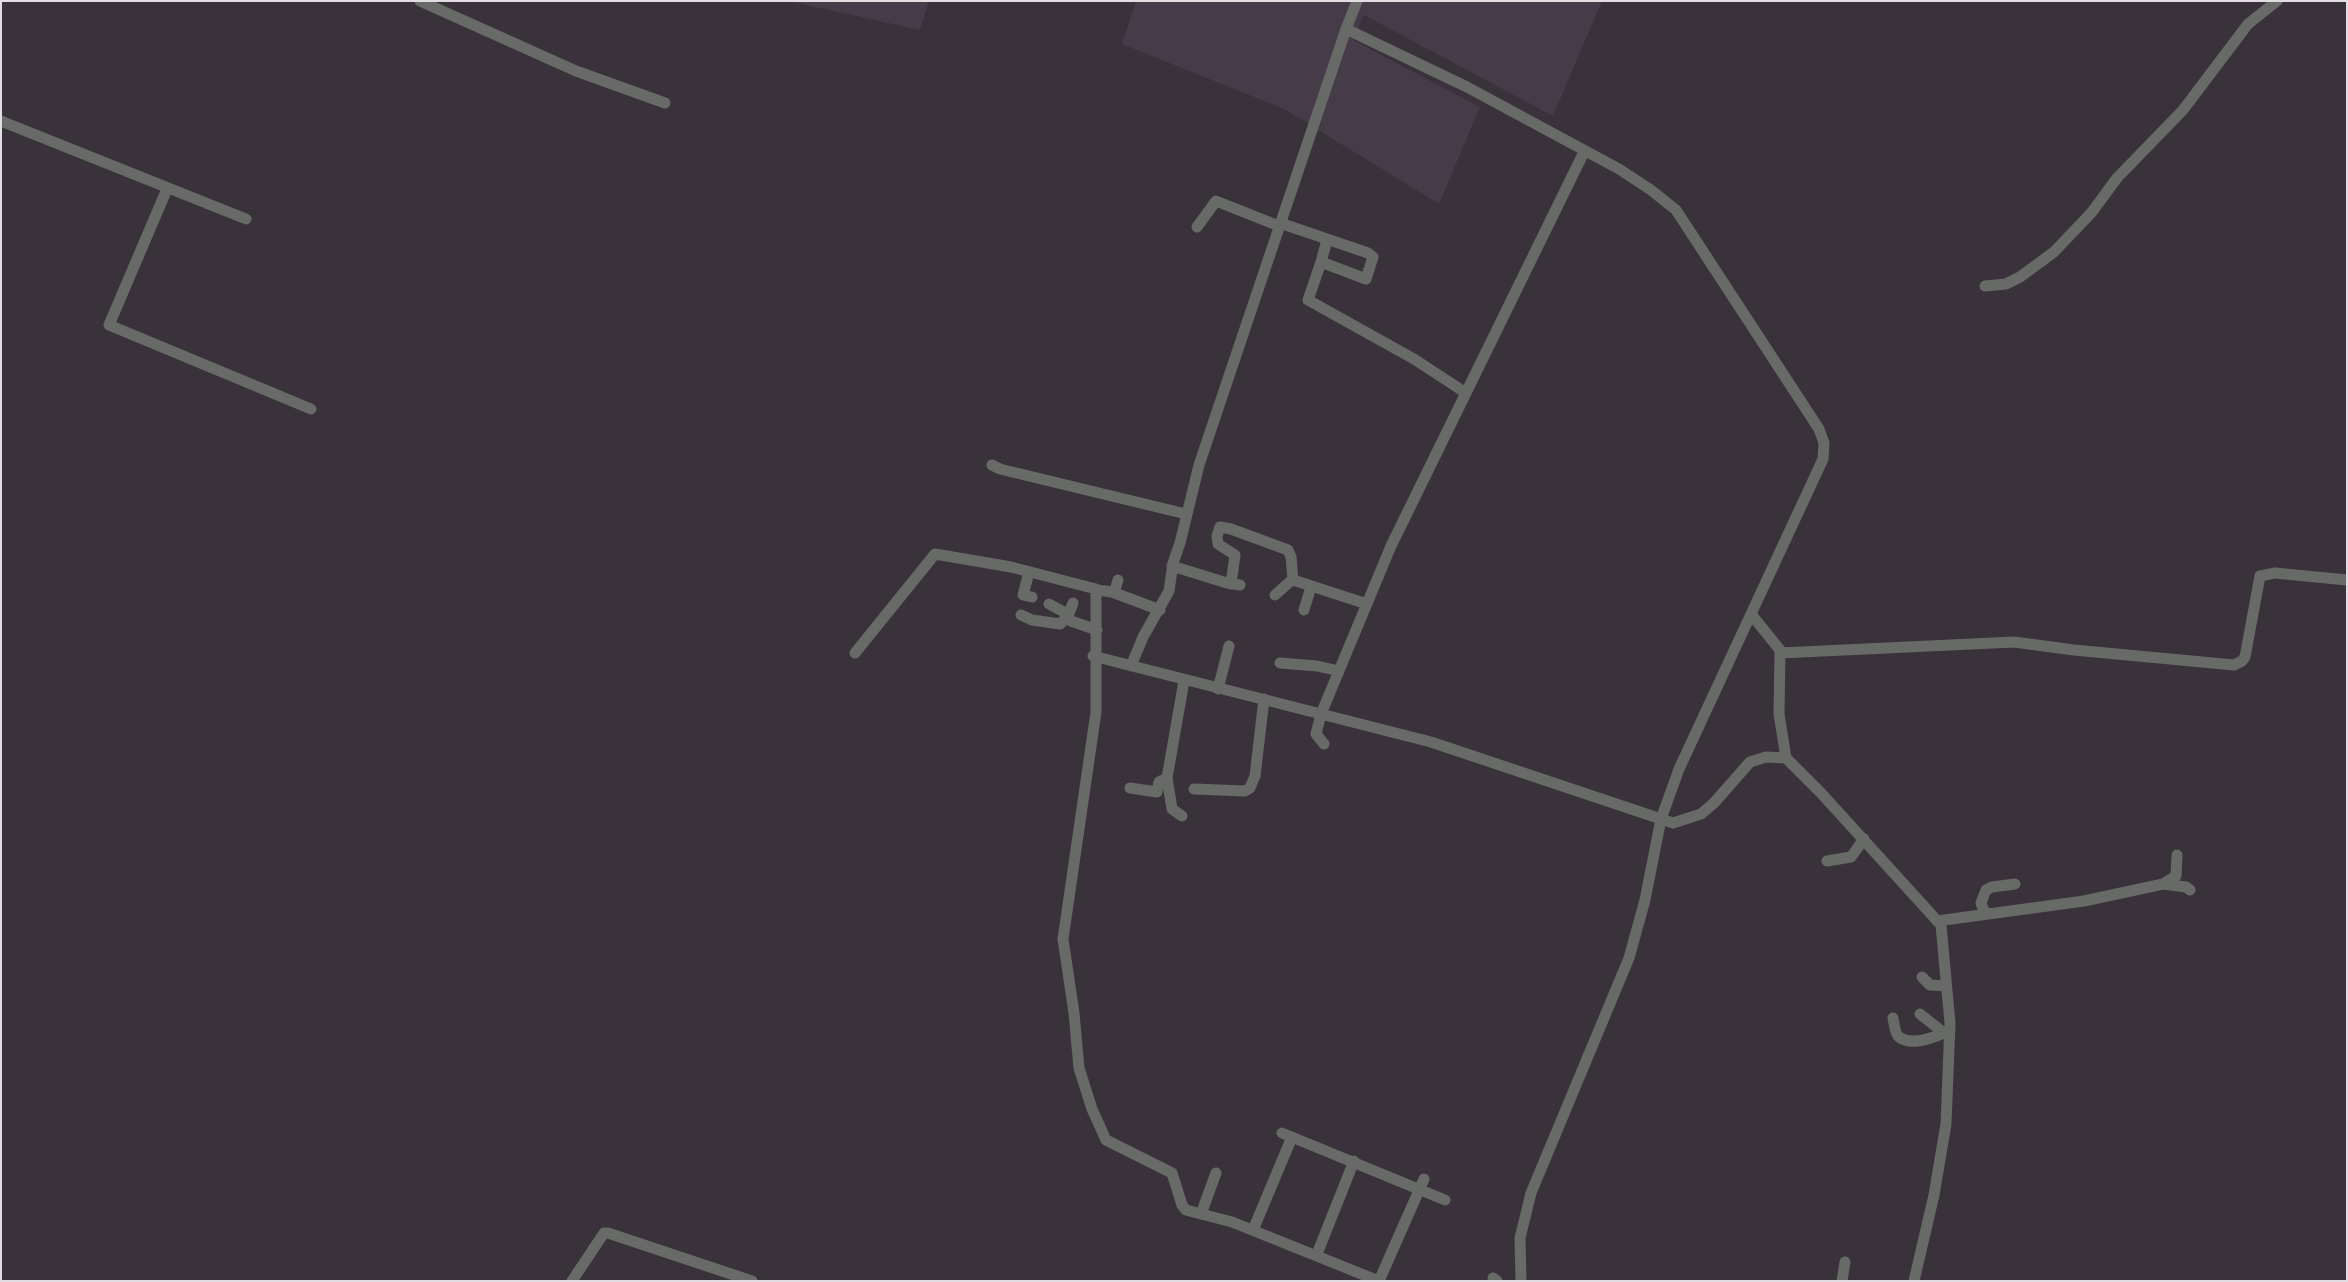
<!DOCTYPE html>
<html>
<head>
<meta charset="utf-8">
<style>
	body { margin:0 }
	#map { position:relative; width:2348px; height:1282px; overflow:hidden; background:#39323a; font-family:Montserrat,sans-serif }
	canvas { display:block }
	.frame { position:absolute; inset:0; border:2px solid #e1dde2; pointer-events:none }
</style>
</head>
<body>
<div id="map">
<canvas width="2348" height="1282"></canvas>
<div class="frame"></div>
</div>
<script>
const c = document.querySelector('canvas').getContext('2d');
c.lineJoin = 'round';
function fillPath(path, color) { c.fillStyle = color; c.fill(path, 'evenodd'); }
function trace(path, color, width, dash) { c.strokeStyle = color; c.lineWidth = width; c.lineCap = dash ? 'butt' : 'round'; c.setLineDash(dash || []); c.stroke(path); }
fillPath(new Path2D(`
	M788,1H929L920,30Z
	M1136,1H1602L1553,116L1364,15L1353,40L1480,107L1439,204L1284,109L1122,44Z`), '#463b48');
trace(new Path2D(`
	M420,1L576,71L665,103
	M1357,1L1346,29L1467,87L1619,169L1651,190L1676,210L1819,429L1824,443L1823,459L1679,769L1661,819L1645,900L1629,958L1531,1193L1520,1238L1521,1281
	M1,121L246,219
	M167,189L109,325L311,409
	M1280,223L1368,253L1373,257L1366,279L1321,262L1308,300L1414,359L1466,393
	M1197,227L1216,201L1279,226
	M1321,262L1327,240
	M1985,286L2006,284L2020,277L2054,252L2092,212L2117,178L2183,110L2248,24L2277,1
	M992,465L1000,469L1186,514
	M1172,566L1227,583L1240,585
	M1029,572L1023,595L1032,597
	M1231,584L1235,555L1218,544L1217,536L1220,527L1231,529L1288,550L1291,557L1293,580L1367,604
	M1097,590L1112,592L1160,610
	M1114,593L1118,580
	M1275,595L1293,579
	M1049,604L1064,612L1071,621L1097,630
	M1304,610L1311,587
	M1751,614L1780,650L1779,714L1786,758L1821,793L1941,925L1950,1023L1946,1124L1934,1195L1914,1281
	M1021,615L1032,620L1060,624L1068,616L1073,603
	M855,653L935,554L1011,567L1096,589V712L1063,939L1074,1013L1079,1068L1092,1109L1106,1140L1172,1173L1182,1205L1186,1210L1232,1222L1379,1281
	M1780,653L2014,642L2074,650L2234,665L2242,661L2245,657L2260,576L2275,573L2347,580
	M1093,656L1431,742L1673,823L1701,814L1714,803L1750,762L1766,757L1786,758
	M1280,663L1317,666L1339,671
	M1131,666L1143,637L1169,591L1173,563L1180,543L1199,465L1346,29
	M1218,689L1229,646
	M1324,744L1316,734L1321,714L1391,546L1584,152
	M1167,778L1172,809L1182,816
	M1130,788L1157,792L1159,782L1167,778L1184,681
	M1194,789L1245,791L1250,788L1255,776L1264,699
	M1827,861L1851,857L1864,839
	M2163,884L2186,887L2190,890
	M1985,914L1981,903L1986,890L1992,887L2015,884
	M1937,921L2084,901L2163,884L2176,876L2177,855
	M1922,977L1930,985L1946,986
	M1920,1014L1944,1033
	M1893,1018C1894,1023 1895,1034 1899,1037C1912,1047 1938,1036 1950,1030
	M1282,1133L1445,1200
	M1201,1214L1216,1173
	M1253,1230L1292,1137
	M1317,1254L1354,1161
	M1493,1278L1497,1281
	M572,1281L604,1233H608L752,1281
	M1379,1281L1424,1179
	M1842,1281L1845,1262`), '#676a66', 11);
</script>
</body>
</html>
